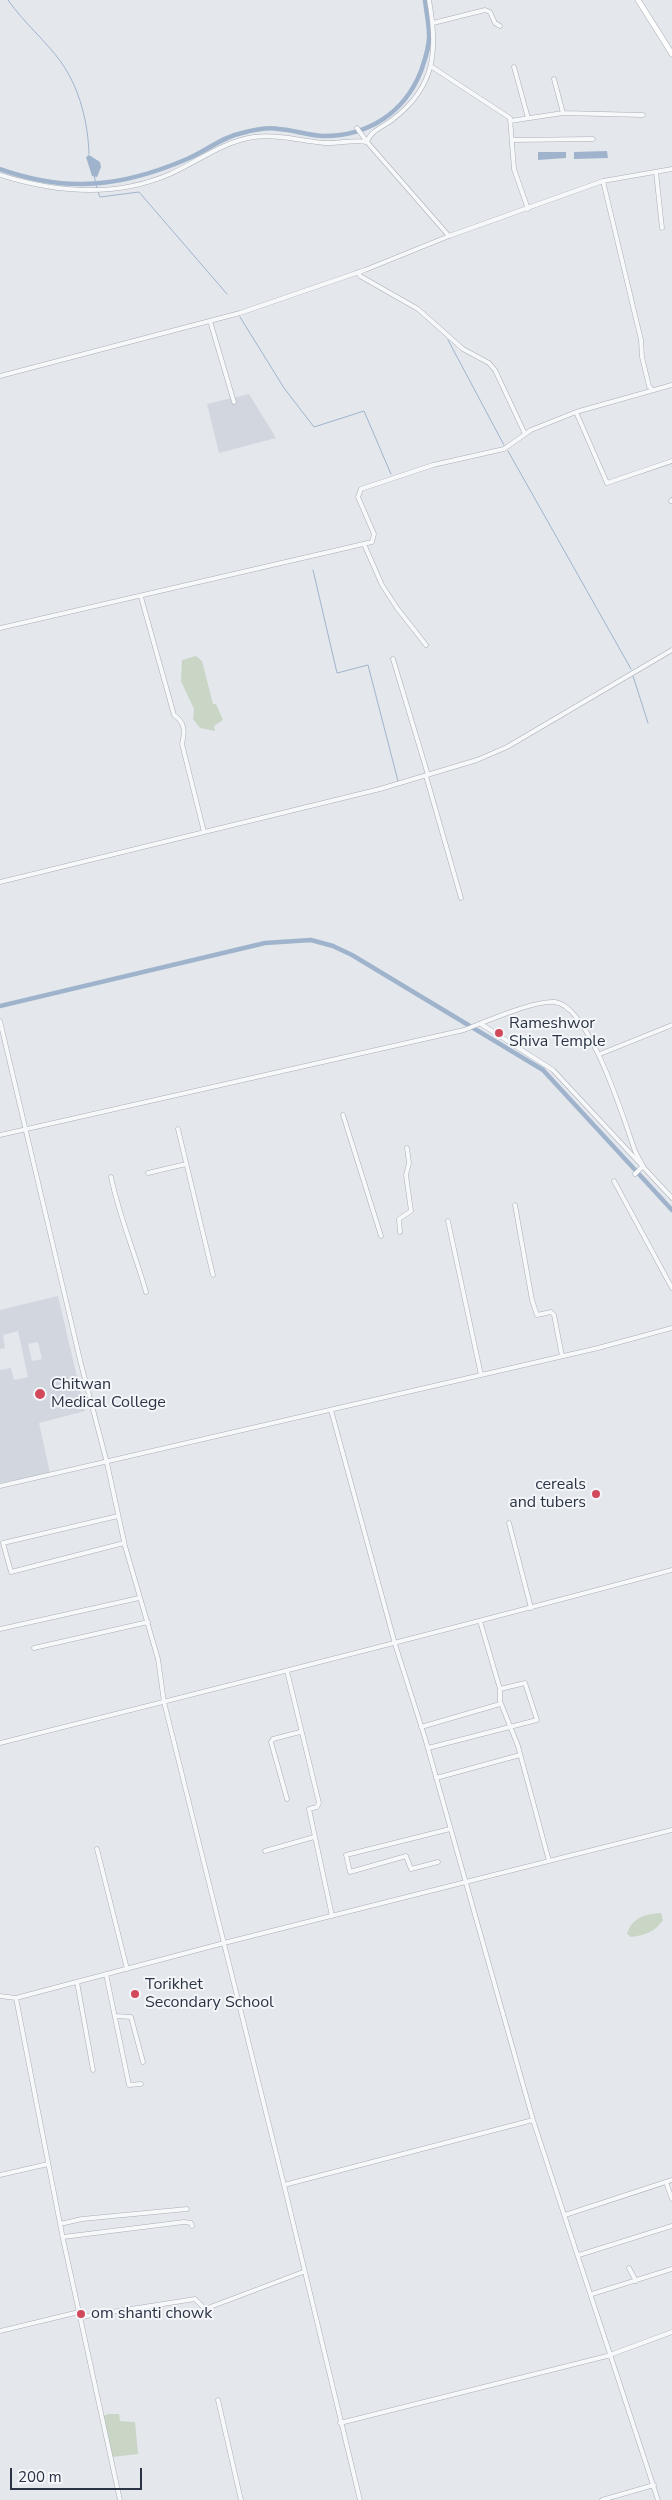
<!DOCTYPE html>
<html>
<head>
<meta charset="utf-8">
<style>
	body { margin:0 }
	#map { position:relative; width:672px; height:2500px; overflow:hidden; background:#e4e7ec; font-family:"Nunito Sans",sans-serif }
	canvas { display:block }
	.scale { position:absolute; left:10px; top:2468px; width:132px; height:22px; box-sizing:border-box; border:2px solid #2b3445; border-top:0; padding-left:6px; font-size:15px; line-height:18px; white-space:nowrap; color:#2b3445; -webkit-text-stroke:4px #f4f6f9; paint-order:stroke }
</style>
</head>
<body>
<div id="map">
<canvas width="672" height="2500"></canvas>
<div class="scale">200 m</div>
</div>
<script>
const c = document.querySelector('canvas').getContext('2d');
c.lineJoin = 'round';
function fillPath(path, color) { c.fillStyle = color; c.fill(path, 'evenodd'); }
function trace(path, color, width, dash) { c.strokeStyle = color; c.lineWidth = width; c.lineCap = dash ? 'butt' : 'round'; c.setLineDash(dash || []); c.stroke(path); }
function label(font, color, halo, rows, align = 'center') {
  c.font = font + ' "Nunito Sans",sans-serif'; c.lineWidth = 4; c.setLineDash([]); c.textBaseline = 'middle'; c.strokeStyle = halo; c.fillStyle = color; for (const [text, x, y, turn = 0] of rows) {
    c.save(); c.translate(x, y); c.rotate((+turn || 0) * Math.PI / 180); c.textAlign = isNaN(turn) ? turn : align; if (halo) c.strokeText(text, 0, 0); c.fillText(text, 0, 0); c.restore();
  }
}
fillPath(new Path2D(`
	M249,394L276,438L219,453L207,404Z
	M58,1296L85,1411L39,1423L50,1473L0,1483V1370L11,1368L14,1380L28,1377L18,1331L3,1335L5,1348L0,1349V1310ZM38,1342L42,1359L32,1361L28,1344Z`), '#d2d6de');
fillPath(new Path2D(`
	M196,656L202,661L213,704H216L223,720L214,726L215,731L200,728L193,719L194,709L181,681L182,660Z
	M661,1913L663,1920C655,1932 645,1935 631,1937L627,1934C632,1917 646,1914 661,1913Z
	M108,2414H119L120,2421L135,2422L138,2454L112,2457L103,2416Z`), '#c9d6c5');
fillPath(new Path2D(`
	M607,151L608,158L574,159V152Z
	M538,152H566V158L538,160Z
	M89,155L100,162L101,167L97,177L92,176L86,157Z`), '#9fb4cc');
trace(new Path2D(`
	M8,0C24,23 46,41 61,62C80,89 88,123 89,154
	M94,175L97,188
	M98,192L100,197L139,192L227,294
	M240,317L284,388L314,427L364,411L391,474
	M448,340L504,445
	M508,451L631,669
	M313,570L337,673L368,665L398,781
	M633,676L648,723`), '#9fb4cc', 1);
trace(new Path2D(`
	M0,169C68,193 122,187 187,159C206,151 222,137 242,133C253,130 268,127 279,129C294,130 310,136 324,136C369,136 405,112 421,71C425,59 430,46 429,34C429,23 426,11 425,0
	M0,1006L265,943L311,940L333,946L352,955L543,1070L672,1210`), '#9fb4cc', 4.5);
const street = new Path2D(`
	M433,23L485,10L490,12L495,23L500,26
	M432,67L510,118L514,169L528,209
	M514,67L528,118
	M554,79L563,113
	M510,121L563,113L643,115
	M357,128L367,142
	M512,140L593,139
	M367,142C370,131 383,127 392,120C436,87 438,50 429,0
	M656,172L662,228
	M0,175C57,193 115,198 170,174C197,162 224,141 254,137C278,134 301,141 325,143C339,144 353,139 367,142L449,236
	M603,181L641,340L642,357L649,386L652,390
	M358,272L360,276L418,309L463,349L489,363L495,370L525,434
	M210,321L234,402
	M0,376L240,313L365,270L449,236L603,181L672,169
	M576,412L607,483L672,461
	M671,501L672,500
	M364,544L382,585L397,608L426,645
	M141,597L174,715C185,722 185,732 182,744L204,832
	M0,628L372,542L374,534L358,497L361,489L433,465L504,449L531,430L576,412L672,385
	M393,659L428,775
	M426,776L461,898
	M0,882L380,789L477,760L507,747L672,650
	M0,1021L81,1364L107,1463L125,1546L158,1659L164,1702L284,2185L360,2500
	M481,1024L553,1070L672,1198
	M600,1054L672,1025
	M343,1115L381,1236
	M178,1129L213,1275
	M0,1135L464,1030C484,1022 535,1000 555,1002C590,1007 624,1120 635,1151L643,1166
	M148,1173L186,1164
	M635,1174L643,1166
	M111,1177C119,1216 135,1253 146,1292
	M614,1181L672,1288
	M515,1205L532,1300L537,1315L551,1312L554,1315L562,1356
	M448,1221L481,1375
	M400,1232L399,1219L411,1211L406,1175L409,1163L407,1148
	M331,1410L395,1644L425,1738L533,2120L658,2500
	M0,1486L598,1348L672,1328
	M118,1516L3,1543L11,1572L124,1543
	M509,1523L531,1608
	M480,1621L500,1689V1701L518,1746L549,1861
	M0,1629L139,1598
	M34,1648L148,1622
	M287,1671L319,1803L317,1807L309,1809L332,1916
	M421,1727L500,1704
	M0,1743C224,1687 448,1630 672,1570
	M428,1748L537,1720L525,1683L500,1689
	M436,1778L520,1755
	M287,1799L271,1742L273,1739L300,1732
	M97,1849L127,1969
	M265,1851L314,1837
	M438,1862L411,1869L406,1856L350,1872L346,1855L450,1829
	M106,1974L129,2085L141,2084
	M77,1982L93,2070
	M0,1996L16,1998
	M115,2016L131,2017L143,2062
	M0,2175L48,2164
	M666,2182L672,2199
	M284,2185L533,2120
	M565,2215L672,2180
	M60,2224L82,2219L187,2209
	M63,2237L184,2222L191,2223L192,2226
	M579,2255L672,2226
	M629,2268L636,2281
	M592,2294L672,2269
	M80,2317L195,2299L205,2309L303,2272
	M0,2331L79,2312
	M218,2400L241,2500
	M340,2423L607,2356L672,2332
	M120,2500L63,2239L16,1998L224,1943L672,1830
	M602,2500L654,2485`);
const secondary = new Path2D(`
	M638,0L672,54`);
trace(street, '#a9aeb7', 5);
trace(secondary, '#a9aeb7', 6);
trace(street, '#f7f8fa', 4);
trace(secondary, '#fff', 5);
for (const [x, y, r, color] of [
	[499,1033,5,"#d1495b"],
	[40,1394,6,"#d1495b"],
	[596,1494,5,"#d1495b"],
	[135,1994,5,"#d1495b"],
	[81,2314,5,"#d1495b"]
]) { const dot = new Path2D(); dot.arc(x, y, r, 0, 2 * Math.PI); c.fillStyle = color; c.fill(dot); trace(dot, '#f4f6f9', 2); }
label('16px', '#2b3445', '#f4f6f9', [
	["Rameshwor",509,1024],
	["Shiva Temple",509,1042],
	["Chitwan",51,1385],
	["Medical College",51,1403],
	["cereals",586,1485,"right"],
	["and tubers",586,1503,"right"],
	["Torikhet",145,1985],
	["Secondary School",145,2003],
	["om shanti chowk",91,2314]
], 'left');
</script>
</body>
</html>
